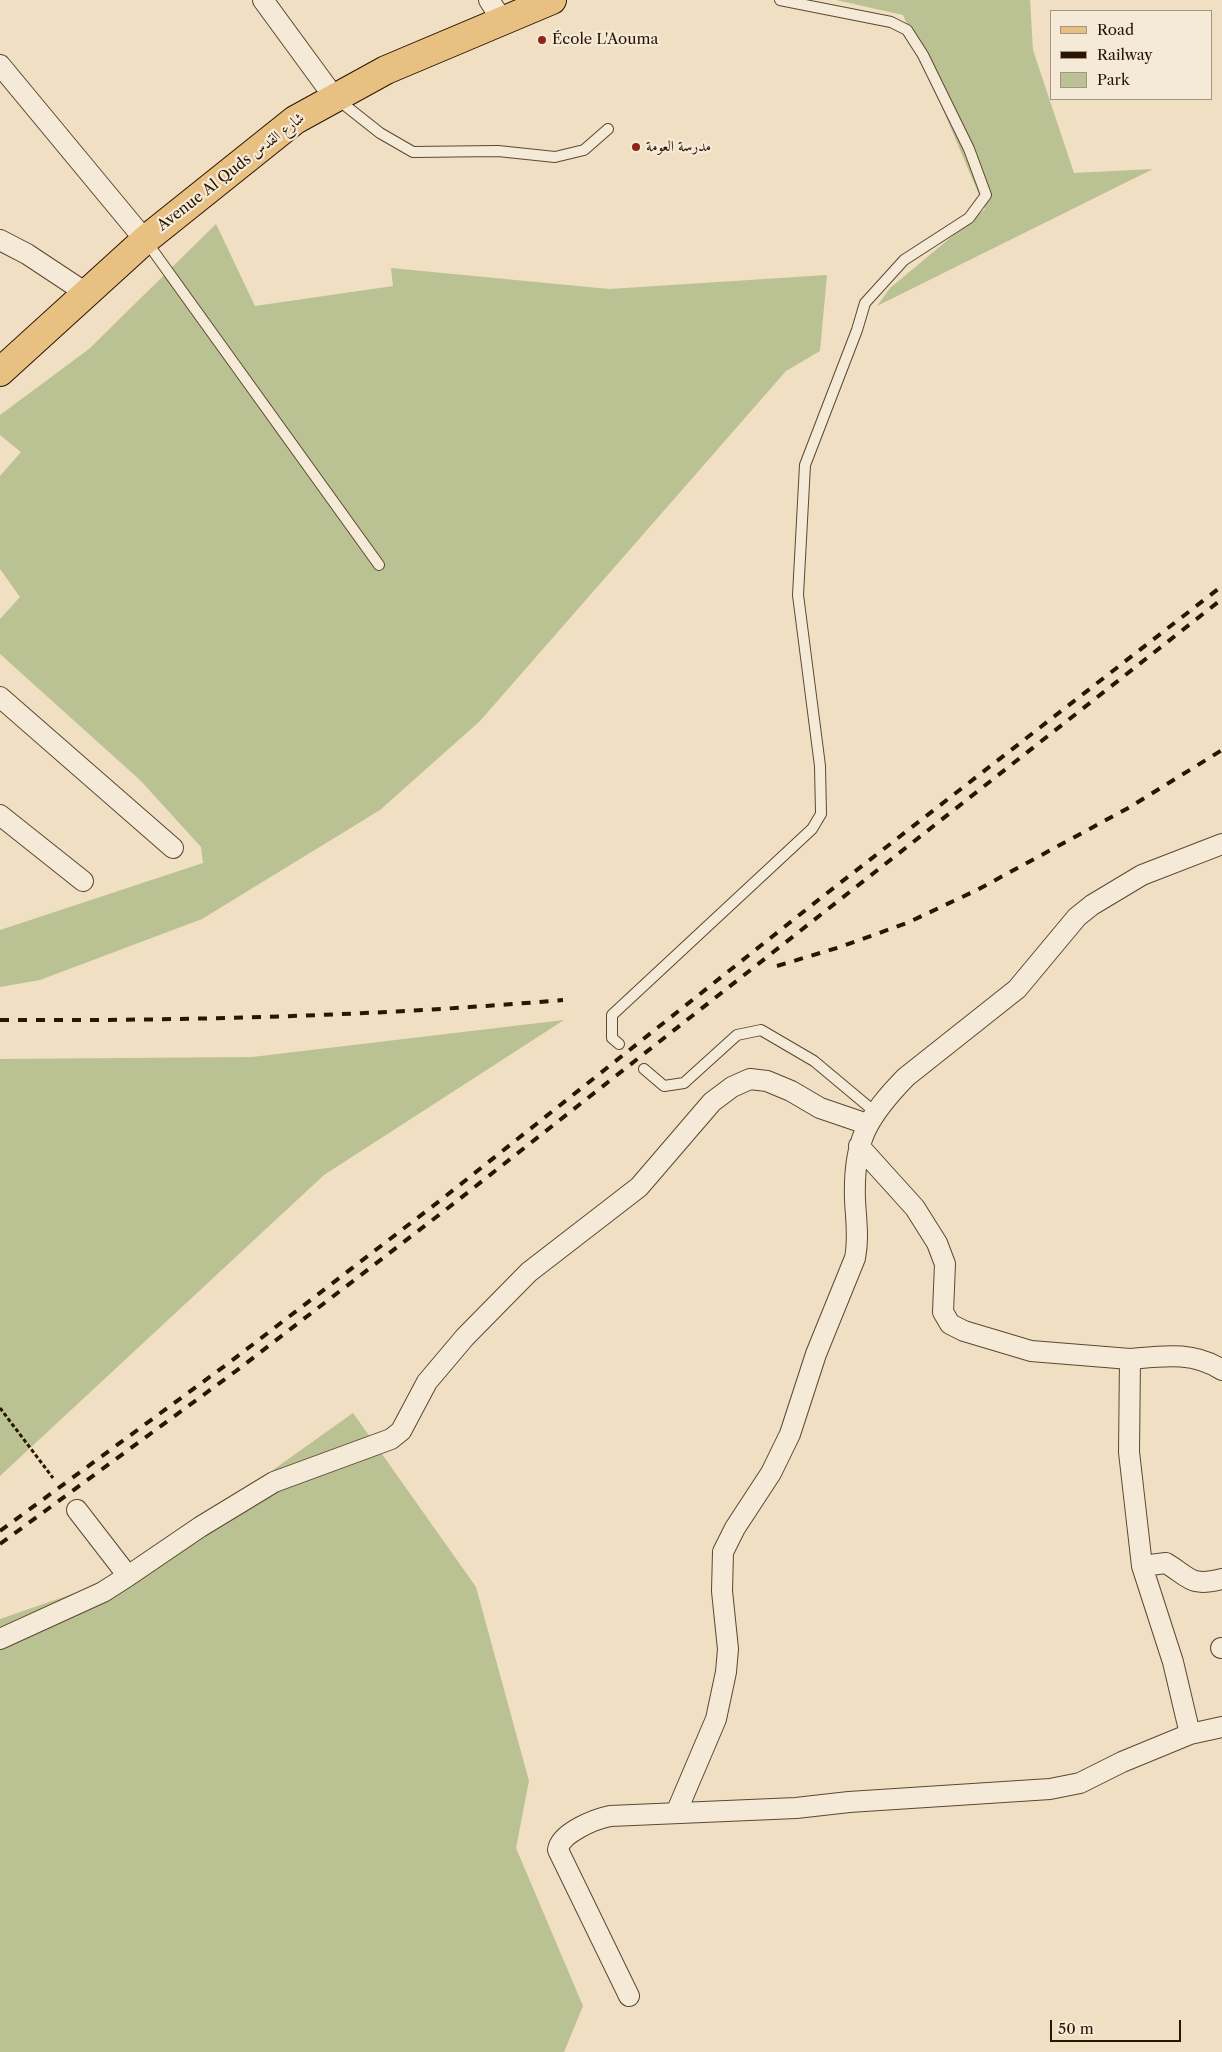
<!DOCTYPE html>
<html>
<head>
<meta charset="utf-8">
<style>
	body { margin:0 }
	#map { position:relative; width:1222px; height:2052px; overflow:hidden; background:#f0dfc2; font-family:"Libre Caslon Text",serif }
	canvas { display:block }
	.legend { position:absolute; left:1050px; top:10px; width:162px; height:90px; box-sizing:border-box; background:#f5ead7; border:1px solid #a49581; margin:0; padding:6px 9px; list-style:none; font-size:15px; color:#2a1500 }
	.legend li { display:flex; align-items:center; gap:10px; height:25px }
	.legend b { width:25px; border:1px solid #a49581 }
	.scale { position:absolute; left:1050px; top:2020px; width:131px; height:22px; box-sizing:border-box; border:2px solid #2a1500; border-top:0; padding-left:6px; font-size:15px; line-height:18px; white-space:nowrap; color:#2a1500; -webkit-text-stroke:4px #f5ead7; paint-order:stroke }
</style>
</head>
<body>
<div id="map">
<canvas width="1222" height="2052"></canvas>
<ul class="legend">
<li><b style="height:6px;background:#e8c081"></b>Road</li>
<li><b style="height:6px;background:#2a1500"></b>Railway</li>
<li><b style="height:14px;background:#bac293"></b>Park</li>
</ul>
<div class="scale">50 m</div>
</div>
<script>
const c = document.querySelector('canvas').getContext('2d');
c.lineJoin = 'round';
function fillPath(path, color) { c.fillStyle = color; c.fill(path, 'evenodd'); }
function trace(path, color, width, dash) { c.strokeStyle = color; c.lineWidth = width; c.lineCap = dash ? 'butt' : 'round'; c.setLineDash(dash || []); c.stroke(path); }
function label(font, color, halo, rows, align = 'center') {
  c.font = font + ' "Libre Caslon Text",Amiri,serif'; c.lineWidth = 4.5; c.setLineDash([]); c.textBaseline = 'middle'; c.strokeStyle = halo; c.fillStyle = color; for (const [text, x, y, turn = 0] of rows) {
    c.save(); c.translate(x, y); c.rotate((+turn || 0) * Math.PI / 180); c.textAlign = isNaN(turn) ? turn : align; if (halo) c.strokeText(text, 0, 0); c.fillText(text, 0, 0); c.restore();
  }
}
fillPath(new Path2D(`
	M836,0H1030L1033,50L1074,173L1153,169L877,306L890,288L985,209L903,15Z
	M216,224L255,306L393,286L391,268L609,289L827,275L820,351L786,371L480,721L380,810L202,919L40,980L0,987V930L203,863L201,847L141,781L0,654V619L20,597L0,569V476L21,452L0,435V415L89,349Z
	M564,1020L324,1175L0,1476V1059L252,1057Z
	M353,1413L476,1587L529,1781L516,1848L583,2006L564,2052H0V1619L124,1576Z`), '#bac293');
const service = new Path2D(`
	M337,99L380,133L413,152L498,151L555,157L584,150L608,129
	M146,241L379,565
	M619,1044L612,1038V1015L812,829L821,814L820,766L798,595L805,465L857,330L865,303L904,260L969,218L986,195L969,149L923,55L907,30L891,22L780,0
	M644,1069L664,1086L684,1083L737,1035L761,1030L814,1061L875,1112`);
const minor = new Path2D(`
	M263,0L334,97
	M489,0L502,20
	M0,65L145,240
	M0,240L27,254L86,293
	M0,697L173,848
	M0,815L83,881
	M859,1146L915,1208L937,1243L945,1264L943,1312L950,1324L964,1331L1031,1351L1130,1359L1129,1452L1142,1566
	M1130,1359C1163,1356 1193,1351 1222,1370
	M128,1576L200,1527L274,1482L391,1439L401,1431L427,1382L465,1337L529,1272L639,1187L712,1102L732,1087L750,1079L767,1081L791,1091L820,1108L867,1124
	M0,1639L103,1592L128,1576L77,1510
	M1221,1648H1222
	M1190,1734L1173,1662L1142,1566L1166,1563C1191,1578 1190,1587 1222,1579
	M676,1813L716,1719L726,1672L728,1649L722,1591L723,1552L735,1528L771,1473L790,1434L816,1354L855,1258C859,1238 856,1220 855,1200C853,1142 866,1118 906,1077L1017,989L1077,917L1092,905L1142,875L1222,844
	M629,1996L558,1850C560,1833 595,1819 610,1816L796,1808L849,1802L1050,1789L1080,1783L1122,1762L1190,1734L1222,1727`);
const primary = new Path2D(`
	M0,372L145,240L295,120L386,70L552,0`);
trace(service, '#5c4830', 12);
trace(minor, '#5c4830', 22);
trace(primary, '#2a1500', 30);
trace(new Path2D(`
	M0,1408L53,1478`), '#2a1500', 3, [4, 2.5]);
trace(service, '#f5ead7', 10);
trace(minor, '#f5ead7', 20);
trace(primary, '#e8c081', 28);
trace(new Path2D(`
	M777,966L840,947L907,923L977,890L1130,807L1222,750
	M0,1020C188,1021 376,1016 563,1000
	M0,1531L230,1362L442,1199L822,897L1222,586
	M0,1544L236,1371L448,1208L1222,599`), '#2a1500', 4, [9, 9]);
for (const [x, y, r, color] of [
	[542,40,5,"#8f2418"],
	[636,147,5,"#8f2418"]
]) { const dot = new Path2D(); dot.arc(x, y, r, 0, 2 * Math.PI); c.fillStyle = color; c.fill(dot); trace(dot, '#f5ead7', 2); }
label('15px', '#2a1500', '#f5ead7', [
	["École L'Aouma",552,40],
	["مدرسة العومة",646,147]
], 'left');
label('15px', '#2a1500', '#f5ead7', [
	["Avenue Al Quds شارع القدس",231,172,-38]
]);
</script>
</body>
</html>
